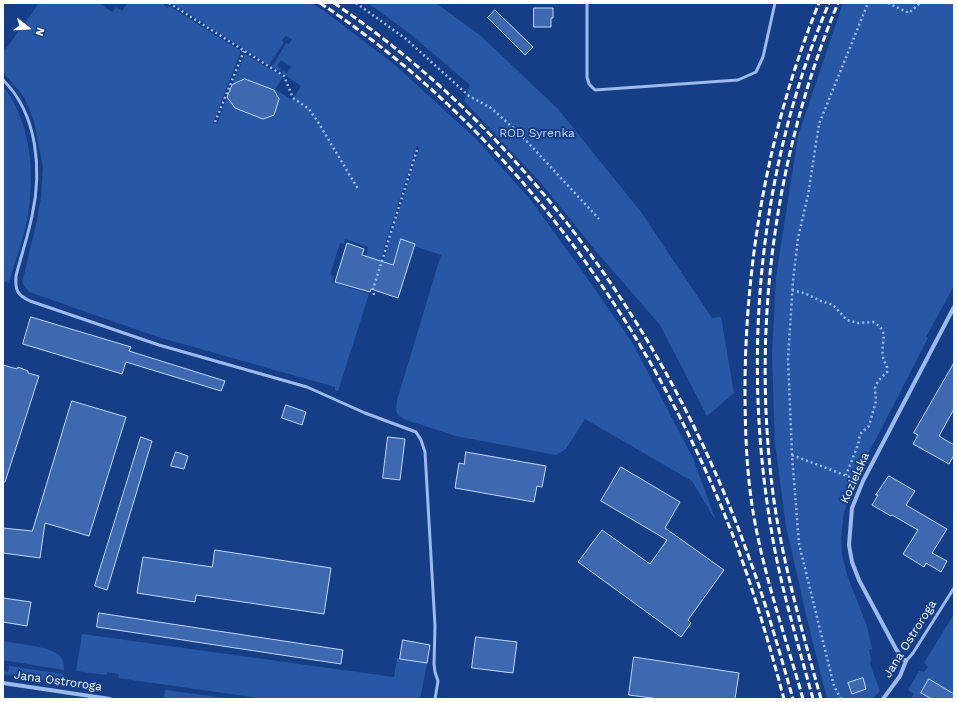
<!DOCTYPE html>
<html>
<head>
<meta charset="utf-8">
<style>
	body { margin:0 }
	#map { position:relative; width:957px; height:702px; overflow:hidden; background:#163e86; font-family:"Work Sans",sans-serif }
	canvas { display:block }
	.frame { position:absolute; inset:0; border:4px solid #fff; pointer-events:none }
	.north { position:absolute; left:8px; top:8px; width:40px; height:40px; -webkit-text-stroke:3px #163e86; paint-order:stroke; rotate:107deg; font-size:11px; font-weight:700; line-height:16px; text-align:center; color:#fff }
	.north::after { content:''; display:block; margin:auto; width:14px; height:18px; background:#fff; clip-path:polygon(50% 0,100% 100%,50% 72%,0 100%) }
</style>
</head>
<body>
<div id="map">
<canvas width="957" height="702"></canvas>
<div class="frame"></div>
<div class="north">N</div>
</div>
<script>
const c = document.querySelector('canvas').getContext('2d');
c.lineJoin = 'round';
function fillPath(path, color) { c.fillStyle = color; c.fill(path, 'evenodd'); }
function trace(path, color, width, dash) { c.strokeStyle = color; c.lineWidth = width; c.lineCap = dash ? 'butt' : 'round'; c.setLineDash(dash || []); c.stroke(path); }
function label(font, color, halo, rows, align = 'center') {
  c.font = font + ' "Work Sans",sans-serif'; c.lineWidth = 4; c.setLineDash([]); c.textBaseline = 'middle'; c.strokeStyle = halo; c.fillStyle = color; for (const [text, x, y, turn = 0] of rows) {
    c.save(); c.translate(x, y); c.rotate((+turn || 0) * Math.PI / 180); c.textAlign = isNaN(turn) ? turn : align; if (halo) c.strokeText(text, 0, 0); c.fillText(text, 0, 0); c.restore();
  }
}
fillPath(new Path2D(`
	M39,3H99L112,12L116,7L122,11L128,3H162L167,8L169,6L241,51L213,123L217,124L227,97L235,108L263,119L279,99L274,90L245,79L232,85L245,54L283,77L275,89L292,100L301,86L282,73L283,71L287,73L291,67L281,60L277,66L281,69L279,71L272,67L286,43L289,44L292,39L286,36L282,40L284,42L269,65L172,3H311L324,11L395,65L475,138L529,198L578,265L633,344L693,458L716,521L692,481L585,419L566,449L556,455L456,436L406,420L399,416L396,411L397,400L441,255L414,246L415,244L401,239L386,287L379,285L385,262L383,261L419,149L417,145L380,261L366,256L368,247L345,239L344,244L340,243L330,275L334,276L332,282L369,294L338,391L335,390V387L158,337L29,292L23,284V279L37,220L41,197L43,167L34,121L24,97L3,72V53Z
	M368,3H436L481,36L558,109L641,212L712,318L721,317L734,393L707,416L660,325L595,250L541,183L464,101L470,85L409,33Z
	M843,3H954V286L926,337L928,338L861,468L844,512L841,538L842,555L847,575L867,626L872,649L869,650L871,659L870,664L880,691L872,699H827L807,619L786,526L775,444L772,355L776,277L798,136Z
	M3,87C12,96 16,107 21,119C32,148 33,184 28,215C24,238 15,260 9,283L3,281Z
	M954,614V694L929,679L932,699H910L914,694L908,690L919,671L924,672L928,667L924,663Z
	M82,634L394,677L397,658L427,663L420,699H265L118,678L119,674L107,672L106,675L76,671Z
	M3,641C17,644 48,646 59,655C63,659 64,664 64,670L3,660Z
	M9,666L63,674C63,678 62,681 58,682L3,674V671L8,672Z
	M166,690L232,699H172L164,698L165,691Z`), '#2857a5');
const building = new Path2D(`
	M534,8H553V18H551V27H534Z
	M495,10L533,47L525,55L488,18Z
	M245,79L274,90L279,99L274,115L263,119L235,108L227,97L232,85Z
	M401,239L415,244L398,298L371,289L370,292L335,282L347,243L364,249L362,255L393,265Z
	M31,317L131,347L129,351L225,381L221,391L126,362L122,374L23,344Z
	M954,363V409L939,436L954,445V455L949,464L913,444L918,435L914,433Z
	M3,365L17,369L18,367L28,371V373L39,376L5,482H3Z
	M72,401L126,417L89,536L45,523L40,558L3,553V528L32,531Z
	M286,405L306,412L302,425L282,418Z
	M141,437L152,441L107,590L95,586Z
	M388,437L405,439L400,480L383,478Z
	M176,452L188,456L184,469L171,466Z
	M466,452L546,466L542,487L537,486L534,502L455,488L459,463L464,464Z
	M621,467L680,502L665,528L724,570L688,620L691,623L681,637L578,562L602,530L650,564L667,540L601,501Z
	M889,476L915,491L906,505L947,529L932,553L947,561L941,572L926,563L924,567L903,554L918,530L892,515L891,516L872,505L878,495H876Z
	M215,550L331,568L324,614L196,595L195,602L137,593L143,557L212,567Z
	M3,598L31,602L27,626L3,622Z
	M99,613L343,650L341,664L97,627Z
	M476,637L517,642L513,673L472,668Z
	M403,640L430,645L427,663L400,659Z
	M634,657L739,673L735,699H659L629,695Z
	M863,678L866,689L852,694L848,683Z
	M929,679L954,694V699H932L921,693Z`);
fillPath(building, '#3e69b0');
trace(building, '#c1d7fa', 1);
trace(new Path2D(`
	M169,3L284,76L293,98L309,109L318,122L358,189
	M356,3L406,39L469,96L491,108L520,134L599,219
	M888,3L909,13L920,3
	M215,122L244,51
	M792,290L804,293L821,301L833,305L847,320L858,323L873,322C891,332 880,341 883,357C884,364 888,363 887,372L878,381L875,388L876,401L869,426L860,434L858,445L846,475
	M374,295L373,289L417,150
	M792,455L855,479
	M841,699L834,686L799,544L792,455L788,359L793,281L798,238L808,195L819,124L868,3`), '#9cbaee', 2.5, [2, 3]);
trace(new Path2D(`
	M587,3V77L589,84L595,90L738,80L756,72L763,57L775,3
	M3,80C38,114 42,171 32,216C28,236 21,256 16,276C15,290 17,295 30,301L159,345L307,387L365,413L416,432L421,440L425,452L435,626L434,664L435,672L438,681L435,699
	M906,661L913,653L954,588`), '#9cbaee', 3);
trace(new Path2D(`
	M3,683L110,699
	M883,699L900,676L906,661L903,659L896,649L859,580L852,562L849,545L852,508L863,481L954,307`), '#9cbaee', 4);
trace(new Path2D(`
	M320,3C507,127 645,316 728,523C751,580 768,640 784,699
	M334,3C526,133 669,334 747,552C765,600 779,650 793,699
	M803,699C785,635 762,571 752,505C746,465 745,424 745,384C746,254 770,123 819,3
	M813,699C797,640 779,582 770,522C742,349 760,165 829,3
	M821,699C803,634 784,568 774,501C751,333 773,159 838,3`), '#fff', 3, [7, 3]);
label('12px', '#c1d7fa', '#163e86', [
	["ROD Syrenka",537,133]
]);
label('12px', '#fff', '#163e86', [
	["Kozielska",855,478,-66],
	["Jana Ostroroga",910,639,-58],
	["Jana Ostroroga",58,681,8]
]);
</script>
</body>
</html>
